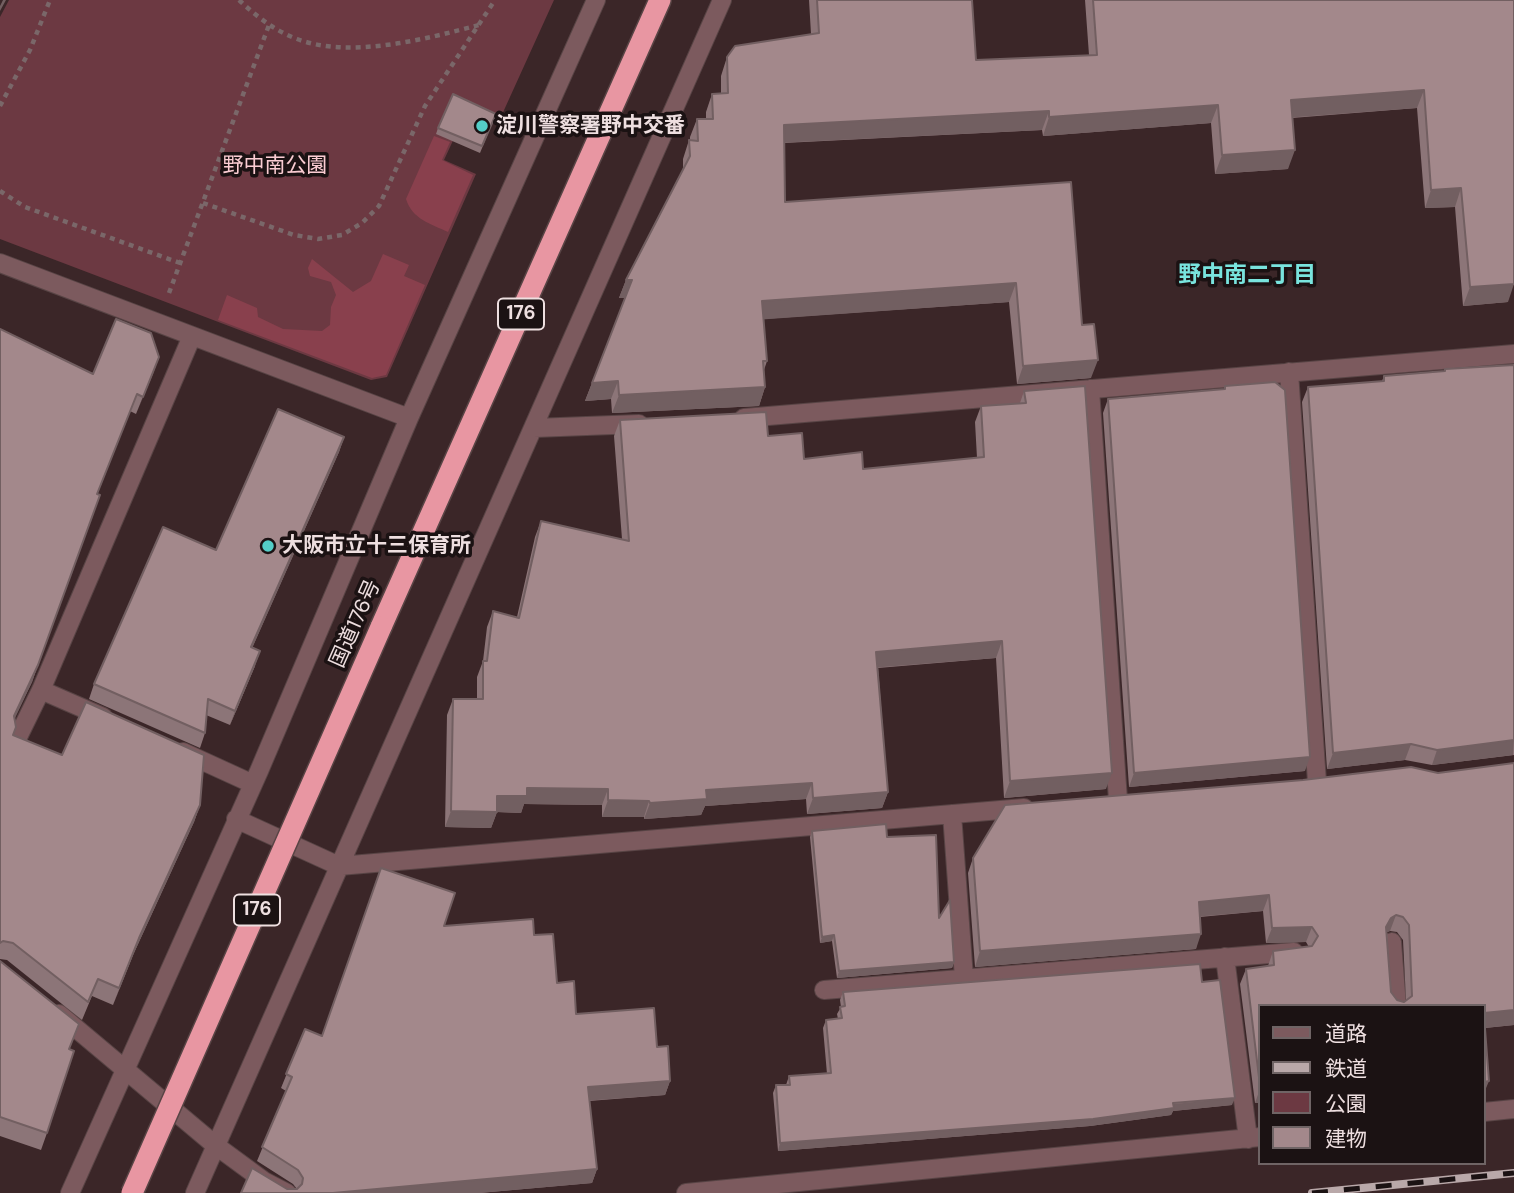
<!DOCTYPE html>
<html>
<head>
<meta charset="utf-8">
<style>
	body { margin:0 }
	#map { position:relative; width:1514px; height:1193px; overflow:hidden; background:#3b2628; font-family:"DM Sans","Noto Sans JP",sans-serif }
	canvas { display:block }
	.legend { position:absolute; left:1258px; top:1004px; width:228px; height:161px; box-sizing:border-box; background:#1b1213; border:2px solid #6f6465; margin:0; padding:9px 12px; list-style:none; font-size:21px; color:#eedfe0 }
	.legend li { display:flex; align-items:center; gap:14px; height:35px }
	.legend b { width:35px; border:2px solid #6f6465 }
</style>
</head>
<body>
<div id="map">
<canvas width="1514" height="1193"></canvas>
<ul class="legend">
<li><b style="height:9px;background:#7c5a5e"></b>道路</li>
<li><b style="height:9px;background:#b9a8a9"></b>鉄道</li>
<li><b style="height:19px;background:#6c3942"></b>公園</li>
<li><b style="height:19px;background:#a3888b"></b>建物</li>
</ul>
</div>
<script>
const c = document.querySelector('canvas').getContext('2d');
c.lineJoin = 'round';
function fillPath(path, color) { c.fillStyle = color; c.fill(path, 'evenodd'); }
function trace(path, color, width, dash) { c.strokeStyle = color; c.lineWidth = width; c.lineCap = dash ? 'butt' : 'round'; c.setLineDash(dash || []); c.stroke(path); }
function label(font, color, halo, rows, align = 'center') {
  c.font = font + ' "DM Sans","Noto Sans JP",sans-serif'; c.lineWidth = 7; c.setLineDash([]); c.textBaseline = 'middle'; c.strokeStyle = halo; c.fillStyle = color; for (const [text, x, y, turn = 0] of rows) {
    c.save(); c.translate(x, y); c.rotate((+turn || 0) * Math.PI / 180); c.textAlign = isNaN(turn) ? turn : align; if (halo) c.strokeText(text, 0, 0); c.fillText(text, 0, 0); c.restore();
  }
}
fillPath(new Path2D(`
	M9,0H554L500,119L469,106L444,160L476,174L387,377L371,380L0,239V17Z`), '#6c3942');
fillPath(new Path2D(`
	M434,136L450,142L442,160L473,175L448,232C431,224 412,219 406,199Z
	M383,254L409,265L404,276L425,285L386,375L372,378L218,320L227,295L257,308L258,317L283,329L322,331L330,325L331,307L336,295L331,282L310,276L308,268L312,259L353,292L371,281Z`), '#89404d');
const minor = new Path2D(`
	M0,263L409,418
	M1289,372L1317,782
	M1090,389L1118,800
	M744,418L1514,354
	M534,428L639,424
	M41,690L103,717
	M18,737L41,690L192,336
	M183,752L253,784
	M952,814L964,978
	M236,819L339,866L1024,808
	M1392,942L1397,1006
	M1225,957L1248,1139
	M824,990L1294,952
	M59,1014L215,1145L264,1181L287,1193
	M1484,1112L1514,1109
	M70,1193L259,771L409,418L596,0
	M195,1193L722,0
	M686,1193L1260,1137`);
const highway = new Path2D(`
	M381,627L660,0`);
trace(minor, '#584445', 20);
trace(highway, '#584445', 24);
trace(new Path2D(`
	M239,0C256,16 275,31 297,39C350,59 426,39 479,25
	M0,106L30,50L50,0
	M0,191L25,207L180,263
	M203,203L294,235L318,239L342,235L362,223L379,206L425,106L495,0
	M169,293L269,25`), '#7a6769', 4.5, [5, 5]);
trace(minor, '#7c5a5e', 18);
trace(highway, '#e896a2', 21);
const rail = new Path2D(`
	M1312,1193L1514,1173`);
trace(rail, '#b9a8a9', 8);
trace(rail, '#1b1213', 5, [16]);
const highwayBridge = new Path2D(`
	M132,1193L381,627`);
trace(highwayBridge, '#584445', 24, []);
trace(highwayBridge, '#e896a2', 21);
fillPath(new Path2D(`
	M809,0H972L976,60L1089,55L1085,0H1514L1508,302L1463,306L1455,207L1425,208L1417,108L1292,118L1288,169L1215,174L1211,123L1043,136L1042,130L784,143L785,202L1071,182L1082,325L1091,378L1017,384L1009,302L763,319L767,361L764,370L765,387L759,406L612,413L611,399L585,401L625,298H619L626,280L683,169V159L689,140H690V137L697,119H706V112L712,94L721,93V76L727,57L811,34Z
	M496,114L480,153L436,134L438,128Z
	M0,329L93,374L159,357L136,414L130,411L97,495L32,682L14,719L13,735L62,755L200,805L194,822L133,955L113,1005L92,996L82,1020L7,960L0,959Z
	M1514,365V755L1432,765L1405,760L1327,769L1302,402L1308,387L1382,381L1384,376L1444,371L1445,369Z
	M1225,386L1305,771L1129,787L1103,413L1108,399L1224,389Z
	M1024,391L1106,789L1004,798L996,658L878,668L888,792L882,808L807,814L806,799L705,806L701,815L644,819V817H602V805L524,804L521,813L497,812L491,828L445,827L447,715L453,699H477V677L483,661L487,627L493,611L517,617L535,537L541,521L622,539L614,436L620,420L768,436L804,459L863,469L977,458L975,422L981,406L1020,403Z
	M344,437L339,452L252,648L255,666L230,725L206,715L205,733L200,748L89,699L94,684L216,550Z
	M1514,763V1025L1485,1028L1260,1006V1103H1255L1240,984L1246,969L1268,966L1273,951L1309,947L1306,942L1266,943L1263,911L1200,917L1196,949L975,967L968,873L973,858L1438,773ZM1390,931L1397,932L1403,940L1406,1000L1404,1002L1397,1000L1391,992L1387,932Z
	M812,831L887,837L939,918L954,962L952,968L837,978L832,941L820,943L810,837Z
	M381,868L455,893L444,926L533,919L534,935L553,934L557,983L574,981L576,1014L654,1008L657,1047L668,1046L670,1081L665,1095L589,1101L597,1169L592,1183L479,1193H241L252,1168L287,1189H297L293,1184L257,1161L286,1091L281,1088L305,1029L322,1036Z
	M0,961L69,1050L47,1133L41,1150L0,1136Z
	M1202,982L1232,1105L1173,1111L1171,1115L1090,1126L778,1151L773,1093L776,1085H786L789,1076L827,1074L823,1028L826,1020L838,1019L837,1014L841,1007L840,1000L843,992Z`), '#8c7578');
fillPath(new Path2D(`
	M3,0H6L0,11V6Z
	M1424,90L1417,108L1284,118L1291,100Z
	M1218,105L1211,123L1043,136L1049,117Z
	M1049,111L1042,130L777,143L784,125Z
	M1295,150L1288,169L1215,174L1222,155Z
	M1461,188L1455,207L1425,208L1431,190Z
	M626,280H632L625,298H619Z
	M1016,283L1009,302L755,320L762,301Z
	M1514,284L1508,302L1463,306L1470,287Z
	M159,357L153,374L136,414L143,397Z
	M1098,360L1091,378L1017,384L1023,366Z
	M618,381L611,399L585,401L592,383Z
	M765,387L759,406L612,413L619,395Z
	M344,437L339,452L246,662L251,647Z
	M1002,641L996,658L870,668L876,652Z
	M260,651L255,666L230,725L235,711Z
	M38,665L32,682L8,733L14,716Z
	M1514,740L1513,755L1432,765L1437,750Z
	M1411,744L1405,760L1327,769L1333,753Z
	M1310,757L1305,771L1129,787L1134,773Z
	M1112,773L1106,789L1004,798L1010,781Z
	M812,783L806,799L705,806L701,815L644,819L650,803L706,790Z
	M527,788L608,789L602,805L524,804L521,813L497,812L491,828L445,827L451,811L497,796Z
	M888,792L882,808L807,814L813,798Z
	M608,800L649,801L644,817H602Z
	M200,805L194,822L133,955L113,1005L139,938Z
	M1269,895L1263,911L1193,917L1199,902Z
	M1396,915L1390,931L1385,933L1386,927L1391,918Z
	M1312,927L1306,942L1266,943L1272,928Z
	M1201,934L1196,949L975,967L980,951Z
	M834,935L832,941L820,943L822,937Z
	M954,962L952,968L837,978L839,971Z
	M1514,1010V1025L1484,1028V1013Z
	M670,1081L665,1095L583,1101L588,1087Z
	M1489,1081L1484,1093V1082Z
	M1260,1089V1103H1255Z
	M1235,1098L1232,1105L1173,1111L1171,1115L1090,1126L778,1151L780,1143Z
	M597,1169L592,1183L479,1193H333Z`), '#725f61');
const building = new Path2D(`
	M817,0H972L976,60L1097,55L1093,0H1514V284L1470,287L1461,188L1431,190L1424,90L1291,100L1295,150L1222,155L1218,105L1049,117V111L784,125L785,202L1071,182L1082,325L1094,324L1098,360L1023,366L1016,283L762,301L767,361H763L765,387L619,395L618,381L592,383L632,280H626L690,156L689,140L698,141L697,119H713L712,94L728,93L727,57L735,46L819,33Z
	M453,94L496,114L482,146L438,128Z
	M116,319L151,333L159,357L143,397L137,394L97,494L100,495L38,665L14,716L16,727L13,735L62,755L86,702L204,755L200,805L139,938L119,988L98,979L88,1002L13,943L3,941L0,943V329L93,374Z
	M1514,365V740L1437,750L1411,744L1333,753L1308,387L1384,381V376L1445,371V369Z
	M1275,382L1285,390L1310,757L1134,773L1108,399L1225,389V386Z
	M1085,386L1112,773L1010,781L1002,641L876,652L888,792L813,798L812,783L706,790L707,799L650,803L649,801L608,800V789L527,788V796H497V812L451,811L453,699H483V661H487L493,611L519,618L541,521L629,541L620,420L766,412L768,436L802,433L804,459L862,452L863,469L984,457L981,406L1026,403L1024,391Z
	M278,409L344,437L251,647L260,651L235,711L208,699L205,733L94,684L163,527L216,550Z
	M1514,763V1010L1484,1013V1006H1260V1086L1246,969L1274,965L1273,951L1312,946L1318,936L1312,927L1272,928L1269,895L1199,902L1201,934L980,951L973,858L1005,805L1303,780L1411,767L1438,773ZM1396,915L1403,917L1409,925L1412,996L1404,1002L1397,1000L1391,992L1386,927L1391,918Z
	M886,824L887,837L936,835L939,918L950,900L954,962L839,971L834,935L822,937L812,831Z
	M381,868L455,893L444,926L533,919L534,935L553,934L557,983L574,981L576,1014L654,1008L657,1047L668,1046L670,1081L588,1087L597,1169L333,1193H241L252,1168L287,1189H297L302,1184L303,1178L298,1170L262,1147L292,1077L286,1074L305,1029L322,1036Z
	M0,961L79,1024L69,1049L74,1051L47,1133L0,1117Z
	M1200,964L1202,982L1220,980L1235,1098L1173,1103L1174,1108L1093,1119L780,1143L776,1085H790L789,1076L831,1073L826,1020L842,1018L840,1007L845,1006L843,992Z
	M1484,1016L1489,1081L1484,1082Z`);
fillPath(building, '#a3888b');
trace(building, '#725f61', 2);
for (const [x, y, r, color] of [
	[482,126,7,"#54cdc7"],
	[268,546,7,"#54cdc7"]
]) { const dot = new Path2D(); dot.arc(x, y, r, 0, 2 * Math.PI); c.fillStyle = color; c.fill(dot); trace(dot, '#1b1213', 2.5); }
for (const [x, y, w] of [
	[521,314,46],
	[257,910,46]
]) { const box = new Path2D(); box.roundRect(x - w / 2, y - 15.5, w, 31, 5); c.fillStyle = '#1b1213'; c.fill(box); trace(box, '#eedfe0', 2); }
label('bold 19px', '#eedfe0', null, [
	["176",521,314],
	["176",257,910]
]);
label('bold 21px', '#eedfe0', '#1b1213', [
	["淀川警察署野中交番",496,126],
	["大阪市立十三保育所",282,546]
], 'left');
label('21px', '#faccd2', '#1b1213', [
	["野中南公園",275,166]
]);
label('21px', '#eedfe0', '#1b1213', [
	["国道176号",356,624,-66]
]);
label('bold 23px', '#79e4de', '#1b1213', [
	["野中南二丁目",1247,276]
]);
</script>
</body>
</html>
